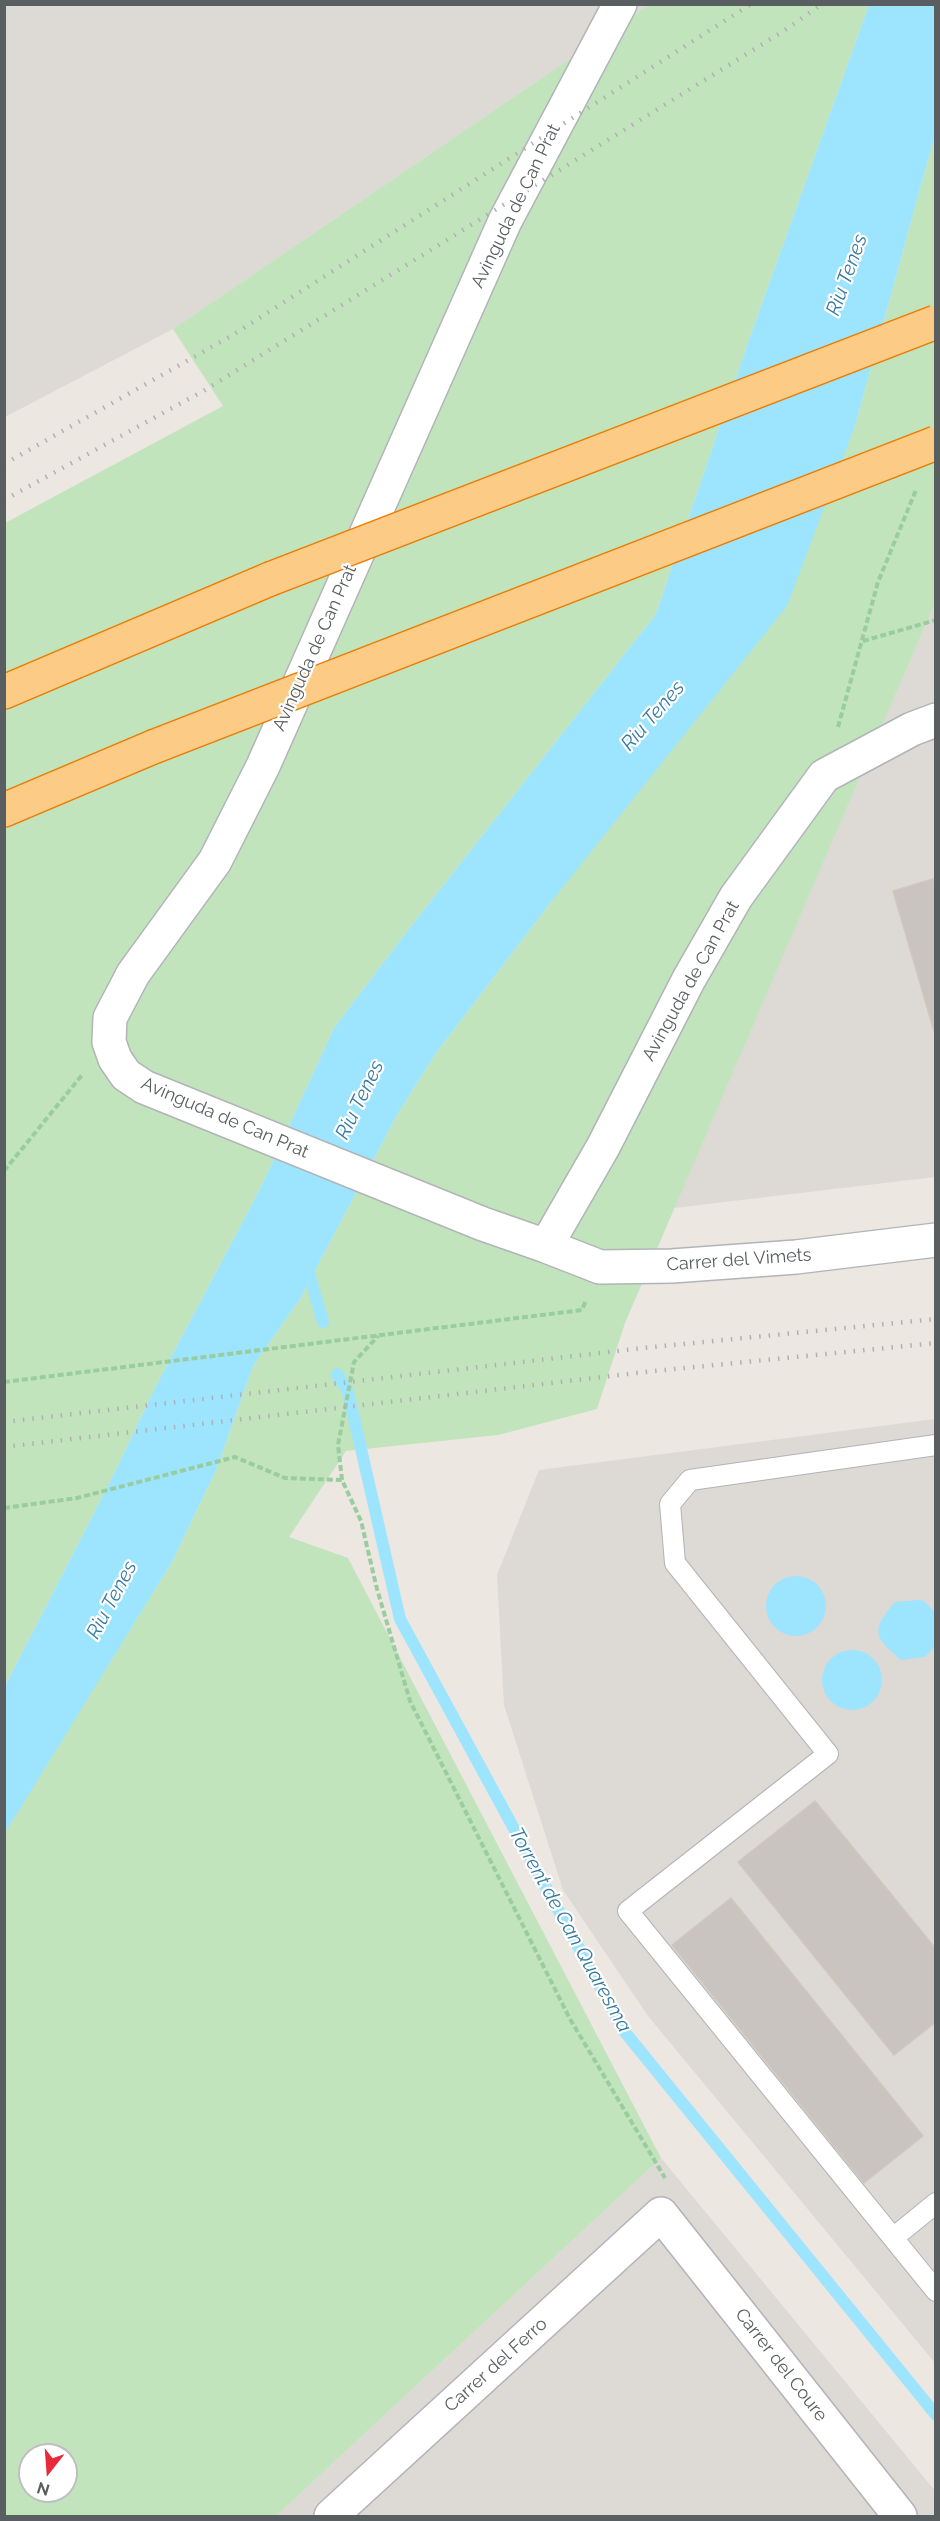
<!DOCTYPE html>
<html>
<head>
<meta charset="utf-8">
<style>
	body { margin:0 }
	#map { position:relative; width:940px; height:2521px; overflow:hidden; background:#ece7e0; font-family:Raleway,sans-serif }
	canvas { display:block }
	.frame { position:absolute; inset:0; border:6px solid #595e61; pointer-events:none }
	.north { position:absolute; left:18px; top:2443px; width:60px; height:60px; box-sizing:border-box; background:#fff; border:2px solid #bdbfc0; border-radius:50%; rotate:197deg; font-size:16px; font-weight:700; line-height:24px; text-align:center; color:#595e61 }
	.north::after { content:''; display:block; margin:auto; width:21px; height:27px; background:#e82a3a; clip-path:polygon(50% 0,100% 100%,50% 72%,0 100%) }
</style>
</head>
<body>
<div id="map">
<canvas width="940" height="2521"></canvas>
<div class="frame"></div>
<div class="north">N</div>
</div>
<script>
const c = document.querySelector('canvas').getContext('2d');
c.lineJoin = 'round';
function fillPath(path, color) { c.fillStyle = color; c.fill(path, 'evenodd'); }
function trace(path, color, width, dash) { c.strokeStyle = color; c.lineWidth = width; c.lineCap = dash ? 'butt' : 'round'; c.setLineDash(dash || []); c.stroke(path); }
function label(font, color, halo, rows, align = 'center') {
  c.font = font + ' Raleway,sans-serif'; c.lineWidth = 4.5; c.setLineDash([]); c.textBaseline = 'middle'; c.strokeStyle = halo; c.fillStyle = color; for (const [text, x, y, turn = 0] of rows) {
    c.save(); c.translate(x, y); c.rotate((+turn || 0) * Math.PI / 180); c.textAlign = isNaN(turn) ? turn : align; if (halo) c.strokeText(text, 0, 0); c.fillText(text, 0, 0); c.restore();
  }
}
fillPath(new Path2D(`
	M5,5H649L173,329L5,417Z
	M935,603V1177L674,1208Z
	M935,1419V2363L648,2016L563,1890L504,1705L497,1575L539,1470Z
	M661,2158L936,2492L935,2516H276Z`), '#ddd9d4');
fillPath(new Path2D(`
	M649,5H869L749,340L656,614L405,934L334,1028L261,1187L158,1382L110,1482L5,1686V523L223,406L173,329Z
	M935,134V603L625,1323L597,1409L498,1435L346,1451L289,1537L348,1558L661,2158L276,2516H5L4,1833L172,1562L217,1468L253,1366L300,1299L397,1115L436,1053L551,902L855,426ZM30,2455H66V2491H30Z`), '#c2e4bc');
fillPath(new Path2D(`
	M869,5H935V134L855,426L787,606L551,902L436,1053L397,1115L300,1299L253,1366L217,1468L172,1562L5,1833V1686L110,1482L158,1382L261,1187L334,1028L405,934L656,614L749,340Z
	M766 1606a30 30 0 1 1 60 0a30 30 0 1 1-60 0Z
	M919,1600L924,1601L935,1612V1646L925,1657L901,1660C873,1636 871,1630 895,1602Z
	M822 1680a30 30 0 1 1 60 0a30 30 0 1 1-60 0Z`), '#9de4ff');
trace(new Path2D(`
	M306,1263L323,1322
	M337,1374L348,1392L400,1619L624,2031L936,2415`), '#9de4ff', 12);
const building = new Path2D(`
	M936,878V1038L893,891Z
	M815,1801L936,1949V2022L894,2055L738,1862Z
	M731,1898L923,2136L864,2183L672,1945Z`);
fillPath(building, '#c9c4bf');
trace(building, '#d0c8be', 1.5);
const lane = new Path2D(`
	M936,1445L690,1480L670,1504L675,1563L828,1754L628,1911L936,2291
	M893,2238L936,2203`);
const street = new Path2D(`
	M620,4L505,221L263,766L215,861L133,974L110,1018L109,1042L115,1059L126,1075L144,1087L483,1224L546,1246L603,1147L689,979L736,897L824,776L912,729L936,720
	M546,1246L600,1267L672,1266L796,1257L936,1240
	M331,2516L661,2214L900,2516`);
const highway = new Path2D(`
	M4,692L270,579
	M4,810L153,747`);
trace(lane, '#b1b4b8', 22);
trace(street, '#b1b4b8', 36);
trace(highway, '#eb7b01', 36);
trace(new Path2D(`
	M863,641L936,620
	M838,727L878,582L916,490
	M4,1171L82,1075
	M4,1382L582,1310L586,1300
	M342,1480L338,1445L354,1362L378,1336
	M4,1508L77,1498L235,1457L285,1478L342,1480L361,1521L377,1589L410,1701L570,2019L665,2178`), '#99cc9f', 4, [6, 3]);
trace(lane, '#fff', 20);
trace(street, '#fff', 33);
trace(highway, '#fccb86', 33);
trace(new Path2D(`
	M4,464L231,336L751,4
	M4,500L205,390L782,32L822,4
	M4,1422L643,1348L936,1319
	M4,1447L645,1372L936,1343`), '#afb0b1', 4.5, [1.5, 8]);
const highwayBridge = new Path2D(`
	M270,579L936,322
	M153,747L936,443`);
trace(highwayBridge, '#eb7b01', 36, []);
trace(highwayBridge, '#fccb86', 33);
label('18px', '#595e61', '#fff', [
	["Avinguda de Can Prat",516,206,-64],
	["Avinguda de Can Prat",315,648,-66],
	["Avinguda de Can Prat",691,981,-61],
	["Avinguda de Can Prat",225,1118,23],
	["Carrer del Vimets",739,1260,-4],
	["Carrer del Ferro",496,2365,-42],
	["Carrer del Coure",781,2365,52]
]);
label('italic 20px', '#377a9e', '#fff', [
	["Riu Tenes",847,275,-70],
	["Riu Tenes",653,716,-49],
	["Riu Tenes",360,1100,-64],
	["Riu Tenes",112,1600,-62],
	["Torrent de Can Quaresma",570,1930,61]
]);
</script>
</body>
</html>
